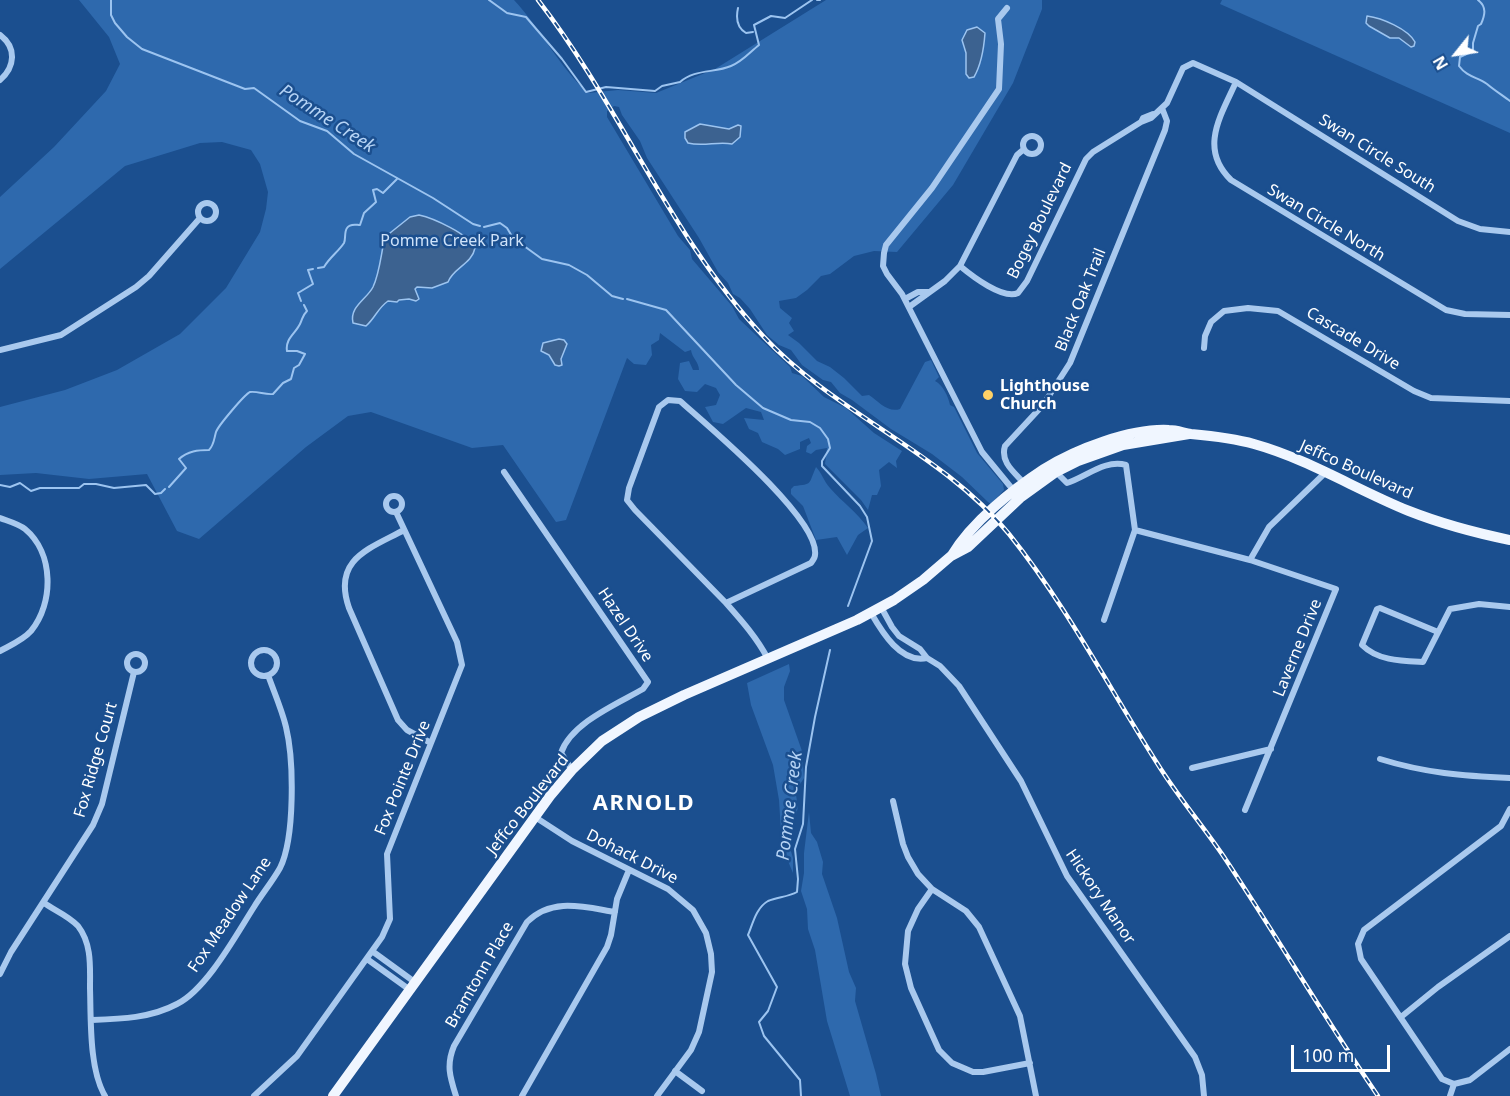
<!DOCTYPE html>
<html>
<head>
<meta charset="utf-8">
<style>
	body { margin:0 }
	#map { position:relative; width:1510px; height:1096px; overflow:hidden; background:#1b4f8f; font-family:"Noto Sans",sans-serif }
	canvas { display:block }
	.north { position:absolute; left:1426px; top:24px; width:60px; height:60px; -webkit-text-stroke:4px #1b4f8f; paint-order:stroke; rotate:240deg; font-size:16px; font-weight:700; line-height:24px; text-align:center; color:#fff }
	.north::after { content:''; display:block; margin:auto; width:21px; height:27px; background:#fff; clip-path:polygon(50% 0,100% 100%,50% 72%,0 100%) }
	.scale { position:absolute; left:1291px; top:1045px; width:99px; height:27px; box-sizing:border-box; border:3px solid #fff; border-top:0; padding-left:8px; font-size:18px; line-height:21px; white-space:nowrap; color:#fff; -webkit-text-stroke:4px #1b4f8f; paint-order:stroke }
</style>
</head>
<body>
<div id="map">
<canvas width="1510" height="1096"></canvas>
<div class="north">N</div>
<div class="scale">100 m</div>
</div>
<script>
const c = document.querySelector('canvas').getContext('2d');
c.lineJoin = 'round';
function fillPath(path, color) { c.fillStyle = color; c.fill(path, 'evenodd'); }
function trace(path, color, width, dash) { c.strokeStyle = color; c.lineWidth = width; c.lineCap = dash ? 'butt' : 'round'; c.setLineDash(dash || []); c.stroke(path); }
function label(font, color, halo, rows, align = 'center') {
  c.font = font + ' "Noto Sans",sans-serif'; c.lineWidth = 5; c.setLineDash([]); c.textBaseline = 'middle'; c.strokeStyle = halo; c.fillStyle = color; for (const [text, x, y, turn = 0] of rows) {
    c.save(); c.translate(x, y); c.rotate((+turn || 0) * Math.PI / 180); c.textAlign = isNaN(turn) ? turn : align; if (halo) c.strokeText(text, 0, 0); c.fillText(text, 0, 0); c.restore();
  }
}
fillPath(new Path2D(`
	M79,0H514C541,29 559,67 588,93L618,90L656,93L715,69L826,0H1042V9L1013,83L953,185L897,252L874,251L854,256L830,274L821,276L807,290L796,298L779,301L780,308L792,318L789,323L794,331L788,335L799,343L817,361L830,367L844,378L862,396L869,395C879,402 888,413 900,409L925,362L931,360L939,377L935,381C943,385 948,396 950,405L954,407L977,453L1003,484L1004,490L991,504L988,502L962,477L932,454L891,429L852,400L840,393L831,382L823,380L802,365L791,350L779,345L767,335L750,309L740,298L733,294L728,283L718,272L699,238L647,158L640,141L622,115L619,107L614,106L607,111V117L678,236L690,250L692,259L732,306L739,319L790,367L792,373L802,376L824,397L846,408L874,433L902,451L896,461L897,468L889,462L879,470L881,486L877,495H872L868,510L861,500L825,464L827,448L816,450L811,454L806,452L807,446L811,443L809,438L800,442V449L785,455L778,449L762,442L758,433L749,429L744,418L764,420L761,412L746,408L723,424L713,422L705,407L716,405L720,395L716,388L705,384L697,392L685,391L678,379L680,363L689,361L693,370H699C699,362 692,358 691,350L685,352L660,333L659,340L651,345L652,355L646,365L634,364L627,358L566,520L556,522L503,445L472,448L371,412L348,416L306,447L199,539L177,531L147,474L89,479L36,473L0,475V407L65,390L117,370L180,334L226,288L260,232L266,209L268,192L260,164L251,150L222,142L200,143L125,166L0,269V197L54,147L106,91L120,64L109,37Z
	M1222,0H1510V133L1220,4Z
	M816,467C822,473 824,482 830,488C842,502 857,512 868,528L858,535L847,555L837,537L816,540L803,506L791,494V489L794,486C813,484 808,485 816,467Z
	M789,664L790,671L784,687V700L802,751L804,778L797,789L796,795L798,807L796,815L792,819L790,848L793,858V873L782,847L779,800L773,765L751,705L747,683Z
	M809,812L811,833L817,842L823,862L822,874L837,918L849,972L856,988L855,1001L876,1074L881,1096H850L827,1021L815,950L808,929L807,909L801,891L804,873V853Z`), '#2e69ad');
const water = new Path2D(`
	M1367,16C1382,18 1408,29 1415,42L1414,46L1411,47L1399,38H1390L1369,26L1366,23Z
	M977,27L985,33C984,47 981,65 974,77L969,78L966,74V53L962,40L967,30Z
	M700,124L729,129L738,125L741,126L740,137L732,144C718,141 703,147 688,143L685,138V132Z
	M419,215C433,218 469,234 475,248C472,264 453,268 448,282L432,288L417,287L415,289L419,299L416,301L409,299L399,300L397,302L388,301C377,309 376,317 366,326L353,323C349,307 367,299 373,287C380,272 381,253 385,237L410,217Z
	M559,339L564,340L567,344L561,359L562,365L559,366L555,365L549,355L541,351L543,343Z`);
fillPath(water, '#3c6290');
trace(water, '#9cc4f0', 1.5);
trace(new Path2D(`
	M111,0V15L115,23L127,37L142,49L245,89L254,88L300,121L327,131L354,154L433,198L473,224L480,226
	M489,0L507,13L526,17L562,59L586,92L606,87L655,91L662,86L680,82C694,69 715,73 731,66C742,62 750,52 759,45L754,25L771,16L785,18L812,0
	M817,0H820
	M1478,0C1487,7 1485,15 1481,24L1478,26L1473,43V51L1460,57L1459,66C1467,77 1477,77 1487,84C1494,90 1502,95 1510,101
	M738,8C736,17 736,27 746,33L753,32
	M484,227L500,223L507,228L513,238L542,259L569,265L587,275L612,296L623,299
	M318,268L324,267C330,257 338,252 344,243C346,239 344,232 347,228C350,223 356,225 360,225L364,213L376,202L373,190L377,189L383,193L397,179
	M627,299L666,310L736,385L763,408L791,420L810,422L820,428L828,439L830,448L822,461V466L860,506L867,517L872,541L848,606
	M301,301L298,293L313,284L308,270L313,269
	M0,485L10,487L20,483L31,491L40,488H79L84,484H96L114,488L146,485L155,494L161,493L165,489
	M169,487L186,468L179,459C188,451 198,450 209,450C214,445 214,439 216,432C218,426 245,394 250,392C258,391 265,395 273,394L283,383L291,379L294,368L299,365L305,354L297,351H287C285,339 295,334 300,324C303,318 302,316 307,311L304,305
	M801,1096L800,1080L764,1036L759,1022L768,1011L777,987L748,935C753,923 756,908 768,901C777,897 788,897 797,892L798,879L795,849L803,824L806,767L815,717L830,650`), '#9cc4f0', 2);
trace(new Path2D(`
	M1007,8L998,19L1001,44L999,89L932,188L886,245L884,253L883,266L887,274L902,294L982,452L1014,491
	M0,35C17,48 15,67 0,80
	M1236,82C1220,117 1199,149 1231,180L1446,310L1465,314L1510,315
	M1141,122L1151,118L1167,103L1183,68L1193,63L1236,82L1458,221L1480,229L1510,232
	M1023 145a9 9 0 1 1 18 0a9 9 0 1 1-18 0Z
	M198 212a9 9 0 1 1 18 0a9 9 0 1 1-18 0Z
	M960,266C972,276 1003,300 1018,293L1027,281L1086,159L1093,152L1141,122L1143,118L1153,114
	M905,299L918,292H928
	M909,307L945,281L960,266L1017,155L1024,149
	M1204,348L1205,336L1211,322L1224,311L1248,308L1278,311L1414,391L1431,398L1510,401
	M0,350L61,335L136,287L149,276L200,218
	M668,400L680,401C708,426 820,519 815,555C815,558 813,560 811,563L726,603L635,510L627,500L629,488L659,407Z
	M504,472L648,682L643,689C617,704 571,723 561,753L572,770
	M1056,472L1067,483C1086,477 1105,459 1126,465L1135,530L1104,620
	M1024,483C1014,472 1000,462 1005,446L1043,405L1070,363L1165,130L1167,121L1162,108
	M386 504a8 8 0 1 1 16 0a8 8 0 1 1-16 0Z
	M0,518C8,521 19,524 25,529C54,553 54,603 31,631C23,640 11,645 0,651
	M404,530C369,549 332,559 349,608L398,720L407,730L431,743
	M1135,530L1250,560L1336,589L1245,810
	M1250,560L1269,527L1325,473
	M726,603C742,621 757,638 768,659
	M881,607L892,627L899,636L920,649L927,658L940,666L959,686L1021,781L1067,876L1195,1057L1202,1075L1204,1096
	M871,613C882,632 901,664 927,658
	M1438,632L1380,608L1377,609L1362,645C1378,661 1402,661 1423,662L1450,609L1479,604L1510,607
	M251 663a13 13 0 1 1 26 0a13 13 0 1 1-26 0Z
	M127 663a9 9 0 1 1 18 0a9 9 0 1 1-18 0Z
	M1380,759C1425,773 1463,776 1510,778
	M1192,768L1271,749
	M893,801L903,844L908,857L918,874L932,889L966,911L979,927L1020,1016L1036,1096
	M1510,809L1501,826L1364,930L1358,944L1361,959L1442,1079L1454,1084L1470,1080L1510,1049
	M535,817L572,841L668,889L693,910L706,933L711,954L712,972L699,1032L691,1050L657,1096
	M932,889L918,909L908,931L905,964L911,988L939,1050L952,1063L973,1072H983L1030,1063
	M44,903C54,910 69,916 78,926C92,944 90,967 90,988C91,1019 89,1069 105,1096
	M372,951L416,983
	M367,959L410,990
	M0,974L11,952L93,825L102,804L134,672
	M1401,1017L1438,987L1510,936
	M92,1020C121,1019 151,1018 177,1004C207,989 236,935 254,907C262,894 272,882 280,868C295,838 294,760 286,727C282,710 274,692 268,675
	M675,1071L702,1091
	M254,1096L297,1056L382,937L390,919L387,854L462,665L457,642L396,512
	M456,1096C450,1077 446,1065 454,1046L527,922C552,897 584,907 615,912
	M522,1096L607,947L611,935L617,899L629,870
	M1450,1096L1454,1084`), '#a9c9ee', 6);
trace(new Path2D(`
	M952,555C972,522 1012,490 1044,469C1076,449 1131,428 1169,430C1177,430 1184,433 1191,434C1213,436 1233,438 1254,444C1308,459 1357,490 1409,511C1442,524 1476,533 1510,540
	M333,1096L550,796L572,770L602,741L639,717L684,695L857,620L894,600L923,580L951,556L968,547L1020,498L1056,472L1078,461L1123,445L1189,434`), '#f0f6ff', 10);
const rail = new Path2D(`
	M538,0C621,107 671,238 764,337C836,414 942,452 1009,534C1066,605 1108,686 1157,763C1178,797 1204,827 1226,860C1278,938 1325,1019 1378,1096`);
trace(rail, '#fff', 4.5);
trace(rail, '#1b4f8f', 2, [7]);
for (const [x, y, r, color] of [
	[988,395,6,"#ffd166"]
]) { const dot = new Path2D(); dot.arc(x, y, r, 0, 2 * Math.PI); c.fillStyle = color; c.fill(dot); trace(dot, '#1b4f8f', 2); }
label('16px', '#fff', '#1b4f8f', [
	["Swan Circle South",1377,154,32],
	["Bogey Boulevard",1040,221,-64],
	["Swan Circle North",1326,223,31],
	["Black Oak Trail",1081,300,-68],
	["Cascade Drive",1353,339,31],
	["Jeffco Boulevard",1356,470,24],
	["Hazel Drive",625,625,56],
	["Laverne Drive",1298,648,-68],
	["Fox Ridge Court",96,760,-74],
	["Fox Pointe Drive",403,778,-68],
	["Jeffco Boulevard",528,805,-52],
	["Dohack Drive",632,857,27],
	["Hickory Manor",1100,897,56],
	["Fox Meadow Lane",230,915,-56],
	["Bramtonn Place",480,975,-60]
]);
label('16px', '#cfe3fa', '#1b4f8f', [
	["Pomme Creek Park",452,241]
]);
label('bold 16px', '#fff', '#1b4f8f', [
	["Lighthouse",1000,386],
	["Church",1000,404]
], 'left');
label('italic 18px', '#b5d3f5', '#1b4f8f', [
	["Pomme Creek",327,119,33],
	["Pomme Creek",790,806,-83]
]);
c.letterSpacing = '1.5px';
label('bold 22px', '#fff', '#1b4f8f', [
	["ARNOLD",644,804]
]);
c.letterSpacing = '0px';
</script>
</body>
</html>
